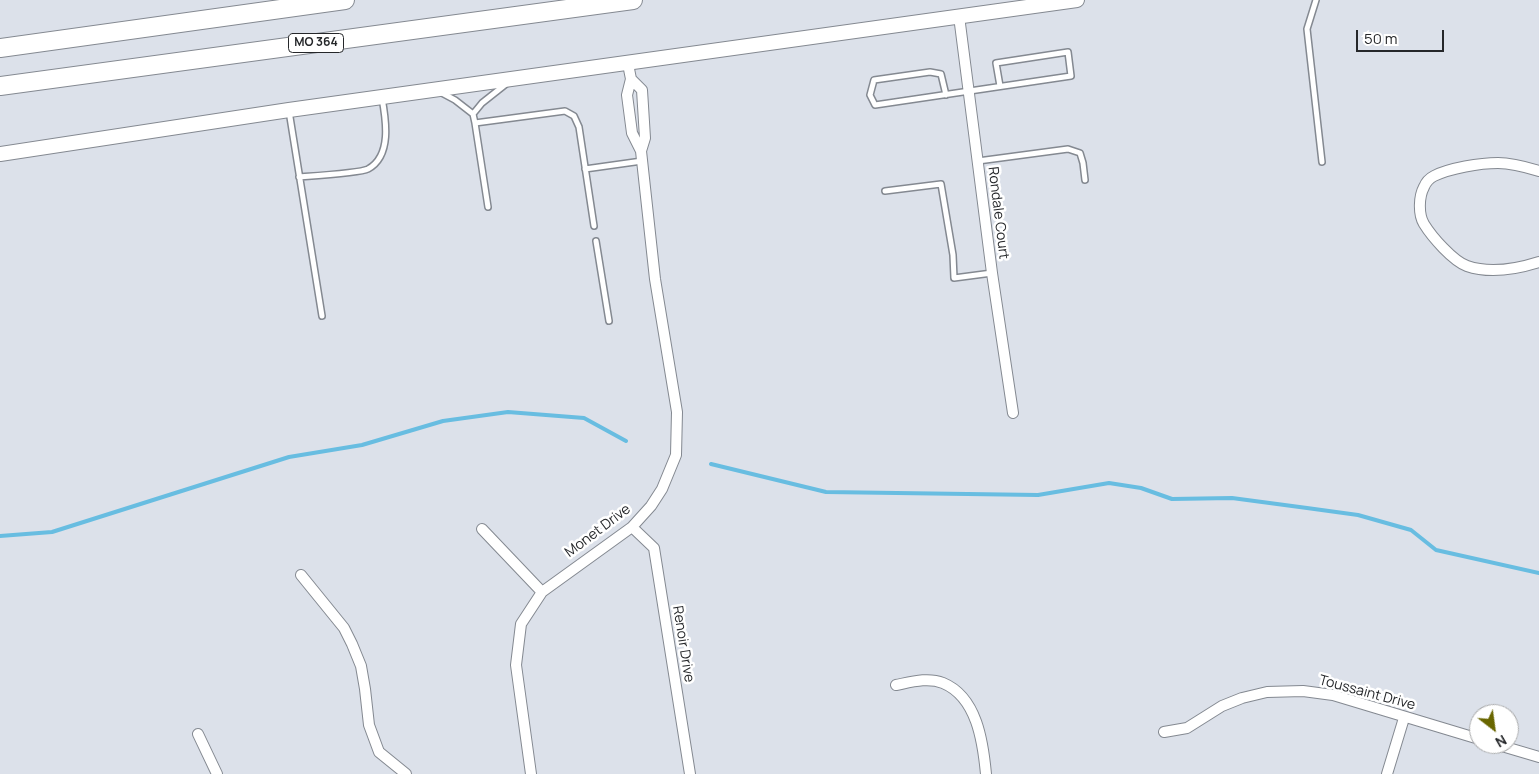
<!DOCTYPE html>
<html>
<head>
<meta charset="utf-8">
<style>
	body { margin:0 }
	#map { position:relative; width:1539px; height:774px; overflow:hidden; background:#dce1ea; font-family:Manrope,sans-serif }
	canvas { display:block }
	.north { position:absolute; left:1469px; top:704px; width:50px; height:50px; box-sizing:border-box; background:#fff; border:1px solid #a8a9aa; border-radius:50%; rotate:150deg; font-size:14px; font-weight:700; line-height:20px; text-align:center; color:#25272a }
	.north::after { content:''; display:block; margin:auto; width:18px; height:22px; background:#696600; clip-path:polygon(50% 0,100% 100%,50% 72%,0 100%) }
	.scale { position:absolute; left:1356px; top:30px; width:88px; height:22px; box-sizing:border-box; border:2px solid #25272a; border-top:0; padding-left:6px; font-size:15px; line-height:18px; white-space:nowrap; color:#25272a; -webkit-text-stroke:4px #fff; paint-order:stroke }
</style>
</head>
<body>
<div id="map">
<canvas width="1539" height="774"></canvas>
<div class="north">N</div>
<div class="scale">50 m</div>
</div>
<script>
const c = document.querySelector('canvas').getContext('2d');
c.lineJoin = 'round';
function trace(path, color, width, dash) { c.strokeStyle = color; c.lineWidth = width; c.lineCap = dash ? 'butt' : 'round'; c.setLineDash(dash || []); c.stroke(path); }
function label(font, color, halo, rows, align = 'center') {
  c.font = font + ' Manrope,sans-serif'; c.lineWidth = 5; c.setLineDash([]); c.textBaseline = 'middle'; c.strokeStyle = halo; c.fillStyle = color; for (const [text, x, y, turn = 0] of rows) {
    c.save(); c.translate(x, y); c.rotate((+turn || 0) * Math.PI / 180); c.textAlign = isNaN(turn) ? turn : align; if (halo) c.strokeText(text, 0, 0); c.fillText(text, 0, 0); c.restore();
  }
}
trace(new Path2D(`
	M711,464L826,492L1038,495L1109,483L1141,488L1172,499L1232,498L1307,508L1358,515L1411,530L1436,550L1539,573
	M0,536L52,532L289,457L362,445L443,421L508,412L584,418L626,441`), '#68bde1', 4);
const service = new Path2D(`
	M1316,0L1307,29L1322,162
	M440,92L455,100L473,114L475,123L565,111L574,116L579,127L594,226
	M946,95L941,74L930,72L874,80L870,95L875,105L1071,76L1068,52L996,63L1000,86
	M289,111L322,316
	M473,114L482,103L506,84
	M475,123L488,207
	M978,161L1068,149L1080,153L1083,163L1085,180
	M585,169L642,161
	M299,177C312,176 360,173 368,169C392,156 386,120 382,98
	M885,191L941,184L953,255L954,278L992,273
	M596,241L609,321`);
const minor = new Path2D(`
	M959,16L992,273L1013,413
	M631,79L642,90L645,138L641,151
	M1539,171C1526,167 1512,163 1498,163C1480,163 1450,168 1434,176C1430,178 1426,182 1424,187C1419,196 1418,214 1424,224C1432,237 1453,261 1467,266C1490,274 1517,269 1539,262
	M632,527L654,548L690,774
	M482,529L542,592
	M301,575L344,628L352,644L361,666L365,689L369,725L379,752L406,774
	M896,685C911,682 928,677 943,683C977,697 983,742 986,774
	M1164,732L1187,728L1222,706L1242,698L1267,692L1303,691L1333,695L1479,739
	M198,734L217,774
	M1495,744L1539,757
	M531,774L516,665L521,624L542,592L632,527L651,506L662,489L676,455L677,412L655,279L641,151L632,133L627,95L631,79L628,64
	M1387,774L1404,718`);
const secondary = new Path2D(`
	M0,154L289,110L1077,0`);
const motorway = new Path2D(`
	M0,48L345,0
	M0,86L633,0`);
trace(service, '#848991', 8);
trace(minor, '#848991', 12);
trace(secondary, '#848991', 16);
trace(motorway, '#848991', 20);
trace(service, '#fff', 5);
trace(minor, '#fff', 10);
trace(secondary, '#fff', 14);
trace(motorway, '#fff', 18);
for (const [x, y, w] of [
	[316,43,55]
]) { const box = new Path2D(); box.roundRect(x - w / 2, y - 9.5, w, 19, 4); c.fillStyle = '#fff'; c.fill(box); trace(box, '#25272a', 1); }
label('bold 12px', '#25272a', null, [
	["MO 364",316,43]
]);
label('14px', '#25272a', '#fff', [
	["Rondale Court",998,213,83],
	["Monet Drive",598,531,-37],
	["Renoir Drive",683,644,81],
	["Toussaint Drive",1367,693,15]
]);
</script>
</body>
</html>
